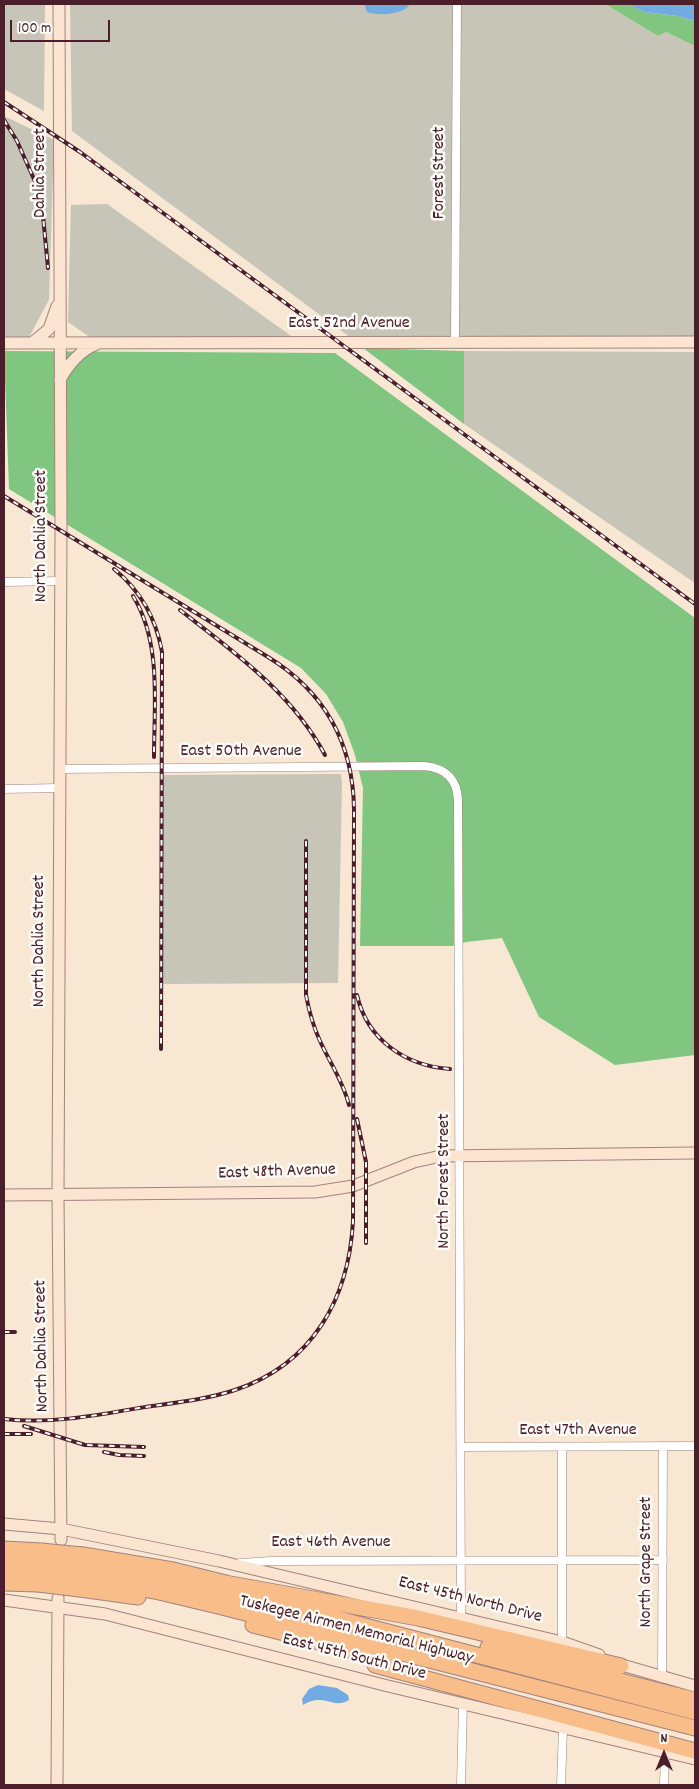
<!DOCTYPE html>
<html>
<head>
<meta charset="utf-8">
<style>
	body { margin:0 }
	#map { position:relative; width:699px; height:1789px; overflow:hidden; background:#f8e7d3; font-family:Dekko,sans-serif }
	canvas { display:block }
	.frame { position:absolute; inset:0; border:5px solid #4a1f2b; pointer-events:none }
	.north { position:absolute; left:639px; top:1729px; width:50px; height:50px; -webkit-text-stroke:4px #fdfcf7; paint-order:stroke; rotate:0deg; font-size:14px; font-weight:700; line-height:20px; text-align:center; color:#4a1f2b }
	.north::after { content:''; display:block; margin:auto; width:18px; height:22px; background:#4a1f2b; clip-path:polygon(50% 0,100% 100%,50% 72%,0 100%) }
	.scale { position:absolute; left:10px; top:20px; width:100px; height:22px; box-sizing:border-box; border:2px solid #4a1f2b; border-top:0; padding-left:6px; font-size:15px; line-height:18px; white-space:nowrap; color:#4a1f2b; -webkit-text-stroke:4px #fdfcf7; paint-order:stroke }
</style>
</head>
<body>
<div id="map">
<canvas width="699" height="1789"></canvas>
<div class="frame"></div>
<div class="north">N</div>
<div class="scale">100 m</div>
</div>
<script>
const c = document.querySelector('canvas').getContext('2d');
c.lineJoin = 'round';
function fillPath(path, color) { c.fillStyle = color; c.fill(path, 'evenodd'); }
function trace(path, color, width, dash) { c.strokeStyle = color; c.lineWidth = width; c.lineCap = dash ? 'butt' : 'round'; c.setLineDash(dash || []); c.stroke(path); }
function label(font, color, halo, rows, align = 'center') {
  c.font = font + ' Dekko,sans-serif'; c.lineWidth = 5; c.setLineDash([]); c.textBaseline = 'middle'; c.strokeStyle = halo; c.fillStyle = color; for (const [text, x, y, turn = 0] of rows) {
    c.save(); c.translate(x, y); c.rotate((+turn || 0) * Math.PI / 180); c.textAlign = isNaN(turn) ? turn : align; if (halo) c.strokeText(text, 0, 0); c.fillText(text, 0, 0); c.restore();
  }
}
fillPath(new Path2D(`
	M4,4H45L44,111L4,89Z
	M70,4H605L658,36L666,32L695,46V336L351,338L72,131Z
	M4,116L54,140L49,300L28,339H4Z
	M107,204L294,338H91L68,322L71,205Z
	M464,351L695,352V583L464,424Z
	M341,774L342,783L338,983L160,984L161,775Z`), '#c6c5b8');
fillPath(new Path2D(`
	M605,4H628L644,12L678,16L695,21V46L666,32L658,36Z
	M363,348L464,351V424Z
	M4,351L335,353L695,618V1055L615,1065L539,1017L502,938L466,942L452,946H360L363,788L355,755L343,722L326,694L301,668L9,489Z`), '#80c580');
fillPath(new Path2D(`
	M364,4H410C404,15 378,16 367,12Z
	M628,4H694L695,21L678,16L644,12Z
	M318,1685L337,1688L348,1695L349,1700C332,1710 325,1692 303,1705L302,1699L309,1689Z`), '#72abe2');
const street = new Path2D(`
	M455,342L457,4
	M4,582L60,581
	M59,769L424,766C445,768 457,778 458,800L461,1617
	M4,789L59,788
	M461,1447L695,1446
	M240,1563L271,1561L663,1560
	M562,1642V1447
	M662,1678L663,1446
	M461,1785L463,1703
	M561,1785L563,1729
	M664,1785L665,1752`);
const secondary = new Path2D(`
	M59,4L61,531L58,1195L61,1540
	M4,343L695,342
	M32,343L49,329L57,306
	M60,380C67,366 81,349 97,344
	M4,1195L315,1192L353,1186L414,1162L441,1156L695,1153
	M4,1524L61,1529L219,1561L562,1642L599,1655
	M4,1600L105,1614L388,1686L695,1759
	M615,1663L695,1686
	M57,1785L58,1598`);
const highway = new Path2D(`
	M4,1549L41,1551
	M83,1555L173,1570L226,1583
	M4,1560L40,1562
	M82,1566L143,1575L327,1616L695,1712
	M4,1571L39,1573
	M81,1577L159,1592L218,1606L695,1728
	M4,1583L38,1584
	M225,1583L418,1618L621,1666
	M80,1589L138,1597
	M253,1625L390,1660
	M488,1647L695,1700
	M375,1665L695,1751`);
trace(street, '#a1837f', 9);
trace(secondary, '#a1837f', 13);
trace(highway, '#a1837f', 17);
trace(street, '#fff', 8);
trace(secondary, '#fce5d0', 11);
trace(highway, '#f8bd89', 15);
const rail = new Path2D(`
	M4,102L80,152L695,604
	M4,120L17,141L41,195L48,268
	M4,496L268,657C325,692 353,743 354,809L353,1221C349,1298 313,1364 235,1390C205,1400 171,1403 139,1408C93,1416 50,1424 4,1419
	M114,569C141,591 156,618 162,652L161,1049
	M133,596C162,643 154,705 154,757
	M180,610C234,652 292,693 325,755
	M306,841V995C309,1011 313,1026 320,1041C330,1063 343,1081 349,1105
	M357,995C367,1040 406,1066 450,1069
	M357,1119L366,1162V1243
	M4,1332H15
	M24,1426L85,1445L144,1447
	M4,1434H31
	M104,1452L119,1455L144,1456`);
trace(rail, '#4a1f2b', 4);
trace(rail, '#fdfcf7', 2, [5.5]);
const highwayBridge = new Path2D(`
	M41,1551L83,1555
	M40,1562L82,1566
	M39,1573L81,1577
	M38,1584L80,1589`);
trace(highwayBridge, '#a1837f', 17, []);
trace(highwayBridge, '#f8bd89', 15);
label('18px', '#4a1f2b', '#fdfcf7', [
	["Dahlia Street",42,173,-90],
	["Forest Street",441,173,-90],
	["East 52nd Avenue",349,325],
	["North Dahlia Street",43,536,-90],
	["East 50th Avenue",241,753],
	["North Dahlia Street",41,941,-90],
	["East 48th Avenue",277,1173,-2],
	["North Forest Street",446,1181,-90],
	["North Dahlia Street",43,1346,-91],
	["East 47th Avenue",578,1432],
	["East 46th Avenue",331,1544],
	["North Grape Street",648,1562,-90],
	["East 45th North Drive",470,1601,14],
	["Tuskegee Airmen Memorial Highway",356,1631,14],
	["East 45th South Drive",354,1658,14]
]);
</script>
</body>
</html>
